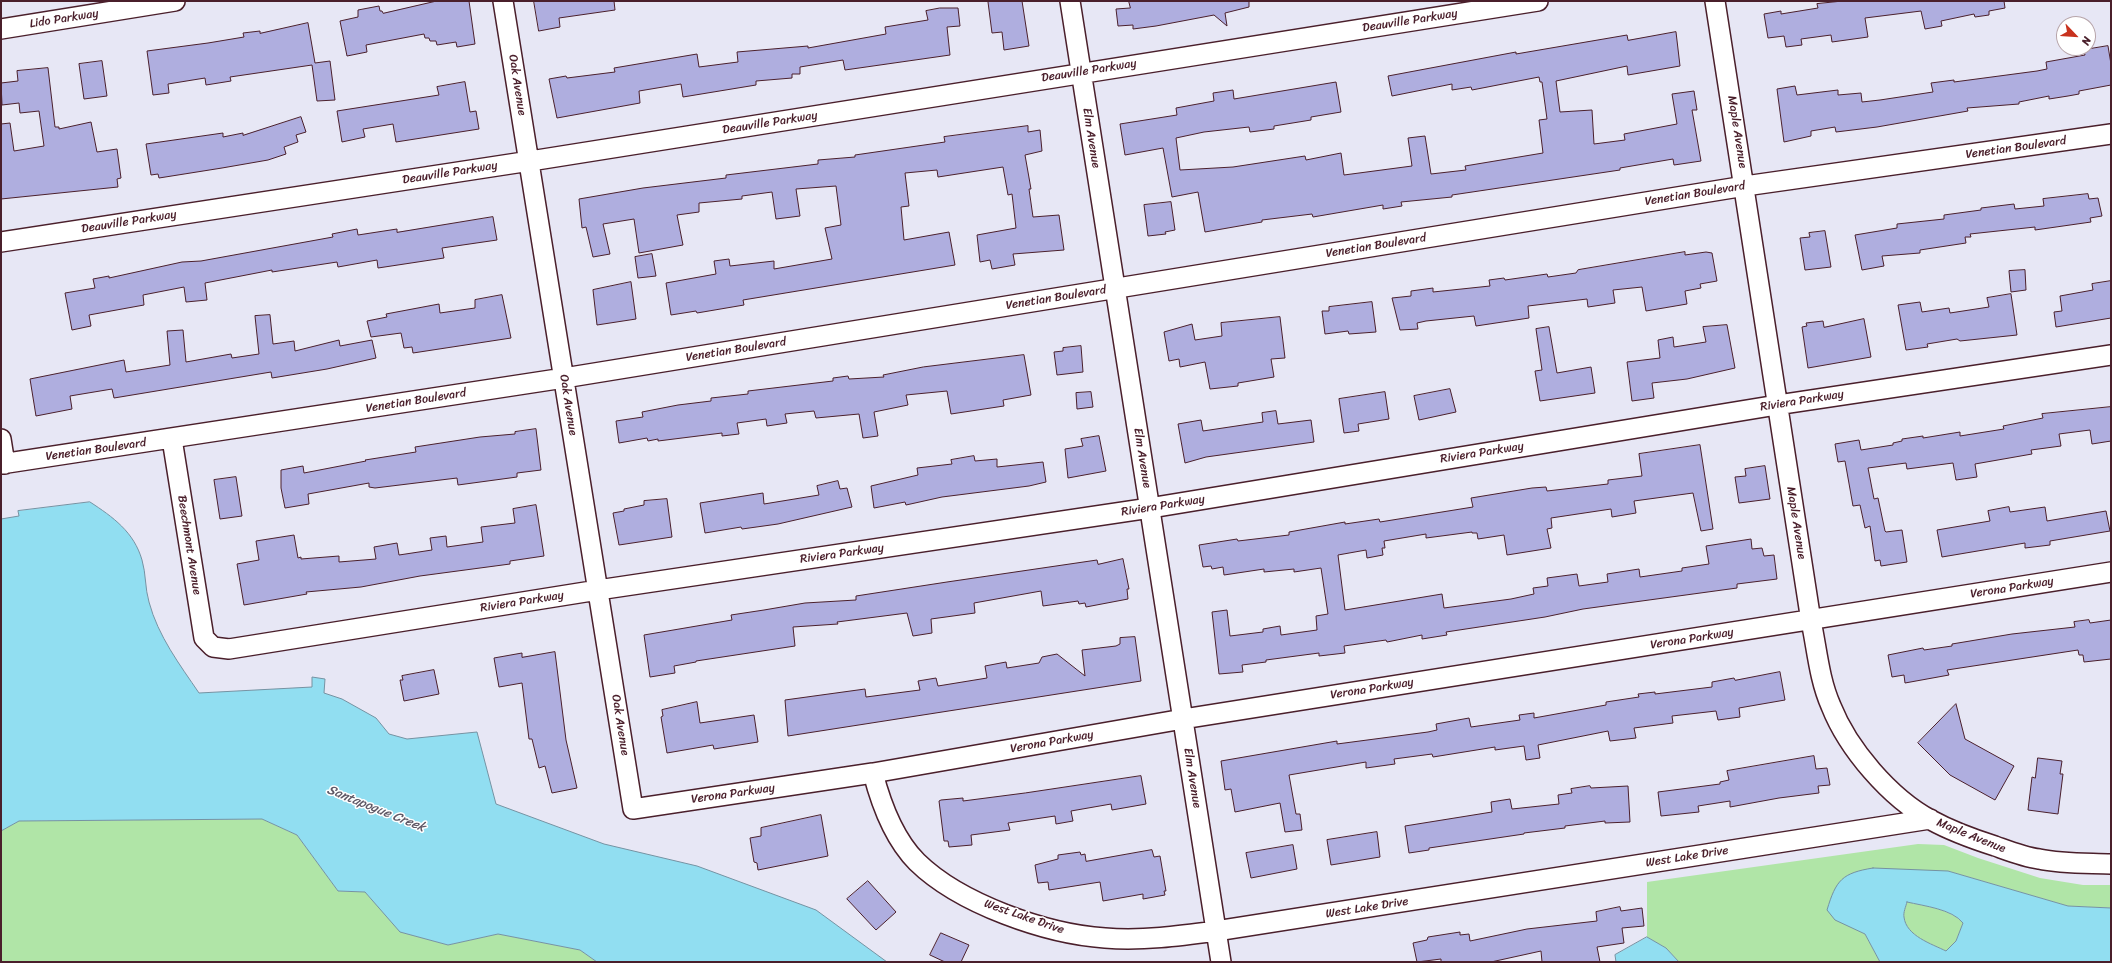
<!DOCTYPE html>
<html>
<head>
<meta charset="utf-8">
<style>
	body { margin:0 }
	#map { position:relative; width:2112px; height:963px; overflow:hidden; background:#e7e7f5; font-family:Sriracha,sans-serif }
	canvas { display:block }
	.frame { position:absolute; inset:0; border:2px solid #4a1f2b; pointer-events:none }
	.north { position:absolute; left:2056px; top:16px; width:40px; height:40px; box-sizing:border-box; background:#fff; border:1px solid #b7a5aa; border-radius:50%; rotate:115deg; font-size:11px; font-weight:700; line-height:16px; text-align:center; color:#4a1f2b }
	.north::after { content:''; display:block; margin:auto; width:14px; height:18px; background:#c8321e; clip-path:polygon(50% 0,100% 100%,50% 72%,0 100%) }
</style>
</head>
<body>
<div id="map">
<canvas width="2112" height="963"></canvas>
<div class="frame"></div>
<div class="north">N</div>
</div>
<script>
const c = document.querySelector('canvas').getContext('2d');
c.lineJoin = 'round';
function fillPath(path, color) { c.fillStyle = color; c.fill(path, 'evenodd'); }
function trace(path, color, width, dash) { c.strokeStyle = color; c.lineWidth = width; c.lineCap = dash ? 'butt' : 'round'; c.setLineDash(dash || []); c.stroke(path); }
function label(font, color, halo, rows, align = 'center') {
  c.font = font + ' Sriracha,sans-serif'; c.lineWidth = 3; c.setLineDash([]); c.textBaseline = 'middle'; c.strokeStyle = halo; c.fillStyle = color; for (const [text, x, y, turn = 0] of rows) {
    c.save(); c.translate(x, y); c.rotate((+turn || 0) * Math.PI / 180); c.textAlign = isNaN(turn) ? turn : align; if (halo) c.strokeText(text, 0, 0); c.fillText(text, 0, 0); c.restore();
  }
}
fillPath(new Path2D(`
	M262,819L297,835L338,891L365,892L401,932L448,945L498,934L580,950L597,962H1V831L19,821Z
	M1918,844L1944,845L1978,858L2040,878L2083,885H2111V908L2068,906L1948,871L1852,927L1865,934L1880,962H1679L1666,948L1647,937V882Z
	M1907,902C1924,906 1951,909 1963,923L1956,941L1946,951C1932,944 1906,936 1904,917C1903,913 1906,906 1907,902Z`), '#b0e5a7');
const water = new Path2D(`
	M90,502C113,517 134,532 142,560C146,573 145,589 149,602C158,636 180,665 199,693L312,687V677L325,679L324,693L342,699L376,718L389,734L407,739L477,732L496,804L604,844L697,866L816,910L887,962H597L580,950L498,934L448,945L400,932L365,892L338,891L297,835L262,819L19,821L1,831V519L19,516L18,511Z
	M1873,868L1948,871L2068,906L2111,908V962H1880L1865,934L1835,920L1827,910C1836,880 1842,873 1873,868ZM1907,902C1924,906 1952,909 1963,923L1956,941L1946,951C1932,944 1906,936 1904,917C1903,913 1906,906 1907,902Z
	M1647,937L1666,948L1679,962H1616L1615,955Z`);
fillPath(water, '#91def1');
trace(water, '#7592a2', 1);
const building = new Path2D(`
	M437,1H469L475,44L457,47L456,42L437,45L436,41H430L429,38H425L424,34L366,45L367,52L347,56L340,21L358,17V10L379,6L380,11H382L383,13Z
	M534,1H614L615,10L559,18L560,27L539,31Z
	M996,1H1022L1029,46L1004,50L1002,32L992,33L988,2Z
	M1129,1H1249V7L1225,13L1227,26L1214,15L1156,26L1133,29V25L1118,26L1116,9L1130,8Z
	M1843,1H2004L2005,8L1989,11V15L1975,17L1974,14L1941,21L1942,26L1925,29L1921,11L1865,18L1868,37L1832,42L1831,35L1801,39L1802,45L1786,47L1784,36L1768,38L1764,14L1781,11V14L1818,8L1817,4Z
	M940,8H958L960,26L947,27L950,55L845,70L843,60L800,67V74H792V78L756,81V85L683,97L681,84L639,91L640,103L557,118L549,79L566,76L567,78L615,72L614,68L697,54L699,67L738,62L737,52L808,46V48L886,34L885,27L928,20L926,11Z
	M308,23L315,63L330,61L335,100L317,101L312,65L230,77L231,81L206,85L205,78L168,84L169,93L153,95L147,51L208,43L244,37L243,33L260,31V33Z
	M1676,32L1680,66L1628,75L1627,66L1556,81L1560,112L1592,110L1594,144L1625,140L1624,134L1677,124L1672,94L1694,91L1697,110H1692L1701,161L1674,165L1673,159L1620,168V170L1452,195V197L1401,202L1402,206L1383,209V205L1313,217L1312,214L1262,220V222L1205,232L1198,192L1172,197L1163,148L1125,155L1120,124L1177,115L1176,108L1214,101L1213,93L1233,90L1234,99L1336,82L1341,112L1311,117V120L1274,126V129L1250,132L1249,127L1204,132L1176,138L1180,170L1233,167L1305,156L1306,160L1341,153L1344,175L1412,166L1408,138L1425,136L1431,174L1466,170L1465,166L1543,153L1539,120L1547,119L1542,82H1540L1539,77L1472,90L1471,87L1452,90V84L1392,96L1388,76L1516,52V54L1627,35L1628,40Z
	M2108,46L2111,64V85L2079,91V94L2068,96L2049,99V96L2019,102V104L1967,108L1968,111L1877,127L1836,132L1835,127L1811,131V136L1784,142L1777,89L1795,86L1797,95L1838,90V95L1861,93L1862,102L1880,100L1933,92L1931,83L1954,80V82L2037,71L2047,69L2046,62L2085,55L2084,50Z
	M102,61L107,96L84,99L79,64Z
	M48,68L55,127H59V129L91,122L97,152L117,149L121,178L117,179L118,187L1,199V124L10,123L14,151L44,146L39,111L20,113L19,103L2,105L1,83L18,81L17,71Z
	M465,82L470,112L476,111L479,129L396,142L393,124L363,129L365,137L342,142L337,111L439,95L437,87Z
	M301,117L306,132L296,135L298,142L284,147L286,154L268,160L222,168L159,178L158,174L151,175L146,144L223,133V137L243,133V135Z
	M1028,126V132L1040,130L1042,151L1025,155L1031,189H1029L1033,217L1059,215L1064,250L1013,254L1015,265L992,269L990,260L980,262L977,235L1016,228L1012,194L1008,195L1003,167L938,177L937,170L905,173L909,206L901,207L904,240L949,232L955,265L743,300L744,305L697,313L696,311L671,315L666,283L716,274L714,261L729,259L730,266L774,261V269L832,259L825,228L841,225L836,186L796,189L800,216L776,219L772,192L742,196V199L699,203V212L677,215L683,245L639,253L634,219L603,224L610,254L593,257L586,227L582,228L579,199L643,188L726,178V175L818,164V160L855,157V155L945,142L944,137Z
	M2088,194L2089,199L2098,198L2102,216L2090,218L2091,222L2035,230V227L1970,234L1971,237H1965L1966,243L1920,250V253L1882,256L1884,266L1862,270L1855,235L1897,228V224L1944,219V215L1981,210V208L2014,204L2015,209L2044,206L2043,199Z
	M1171,202L1175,230L1165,232L1166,234L1148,236L1144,205Z
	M493,217L497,240L442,248L444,258L378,268L377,260L338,267L337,262L272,272V270L205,283L207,300L186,302L184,287L143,295L144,305L89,315L91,326L72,330L65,293L95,288L93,279L109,276V278L182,262L201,261L333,237L332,234L357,229L358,235L397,229V232Z
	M1825,231L1831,267L1805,270L1800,238L1810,237L1809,233Z
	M1685,252V255L1706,252L1712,253L1717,281L1700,284L1701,288L1685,291L1687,304L1646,311L1642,287L1613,290L1615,303L1588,307L1587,299L1528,306L1529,318L1476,326L1474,316L1426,321L1417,323L1418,329L1400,330L1392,298L1411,296V291L1433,288V292L1490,286L1489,280L1504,278L1505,280L1547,274L1548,277L1576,273L1578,270Z
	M652,254L656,276L638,278L635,257Z
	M2025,270L2026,290L2011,292L2009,271Z
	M2111,281V318L2056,327L2054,312L2062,311L2060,296L2093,290L2092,284Z
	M631,282L636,319L597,325L593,290Z
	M2011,294L2017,335L1960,341L1957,339L1927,344L1928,347L1906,350L1898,305L1920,302L1922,312L1949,308L1950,313L1989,307L1987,298Z
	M502,295L511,338L413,353L412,347L404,348L401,333L371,337L367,321L387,317L386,314L439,304L440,313L475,308V300Z
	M1372,302L1376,332L1349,334L1348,331L1325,334L1322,311H1329V307Z
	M270,315L273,344L294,341L295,351L339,340L340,346L372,340L376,358L327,369L272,378L271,372L114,398L112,389L70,396L72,409L36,416L30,379L124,360L126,372L170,365L167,331L183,330L186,362L231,354L232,358L259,354L255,316Z
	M1280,317L1285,358L1271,359L1274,377L1238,383V386L1210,389L1205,362L1180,367L1179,359L1169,361L1164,332L1192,324L1195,340L1222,336L1221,323Z
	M1864,319L1871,357L1808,368L1802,327L1807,326L1806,323L1823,321L1824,327Z
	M1727,325L1735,368L1687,379L1652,383L1654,398L1632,401L1627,362L1660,358L1658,340L1673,337L1674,347L1706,342L1703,327Z
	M1549,327L1557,373L1591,367L1595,393L1540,401L1535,371L1542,370L1536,329Z
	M1081,346L1083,372L1057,375L1054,352L1063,351V348Z
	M1024,355L1031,395L1003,400L1004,406L951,414L947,391L906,395L908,405L874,412L878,436L863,438L859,414L816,418L814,411L785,414L787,423L767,426L766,419L737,423L739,434L722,436V433L658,441V439L648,441L647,438L619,443L616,421L643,417L642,412L678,405L711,401V398L748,394V391L833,381V378L848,376L849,379L884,377L883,375L923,367Z
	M1450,389L1456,412L1419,420L1414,396Z
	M1091,392L1093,407L1077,409L1076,393Z
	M1385,392L1389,419L1358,424L1359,431L1344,433L1339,399Z
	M2111,407V441L2092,444L2090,430L2059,434L2061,446L2031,450L2032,454L1975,464L1977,477L1956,480L1953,463L1907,469L1906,463L1868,468L1874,499L1878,498L1885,531L1886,532L1902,530L1907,562L1881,566L1880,560L1875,561L1870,526L1865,528L1860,505L1853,506L1845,461L1838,462L1835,444L1859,440L1861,450L1893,445V443L1902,441V439L1923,436V438L1960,432V436L2004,429L2003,426L2043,418L2042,414Z
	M1276,411L1278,424L1311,420L1314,442L1206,457L1185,463L1178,424L1201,420L1203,431L1263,422L1262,413Z
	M536,429L541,470L517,473V477L458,485L457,478L375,488L369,487V483L308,494L309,504L285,508L281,488V470L303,466L304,473L366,461L365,460L416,452L415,447L480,437L515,434V432Z
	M1099,436L1106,471L1068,478L1065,449L1083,446L1081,439Z
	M1700,445L1713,529L1701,531L1693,493L1634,501L1636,513L1612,517L1611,509L1551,518L1552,528L1547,529L1551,548L1507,555L1504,535L1478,539L1477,533H1472V532L1426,538V534L1384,541L1385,548H1382L1383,555L1367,558L1366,550L1338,555L1345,610L1442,594L1444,608L1511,599L1534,594L1533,588L1548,586L1547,578L1577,574L1579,586L1608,582L1607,574L1639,569L1640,577L1682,571V568L1709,564L1706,546L1751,539L1752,549L1762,548L1764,556L1774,555L1777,579L1737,584V588L1583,609L1545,617L1446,632L1447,635L1422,639V635L1387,642L1386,640L1344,646L1345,653L1319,656V653L1266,660V662L1242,665L1243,672L1219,674L1212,612L1227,610L1230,636L1263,632V629L1280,626L1281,635L1317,630L1316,616L1328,614L1321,568L1294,572V569L1264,572V569L1224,575L1223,567L1212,569L1211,566L1203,567L1199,545L1237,539L1238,541L1289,535V532L1345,522V524L1379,519L1380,522L1473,507L1471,498L1532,488L1546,487L1547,491L1608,484V480L1642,476L1639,454Z
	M974,456L975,461L997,459V467L1043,462L1046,482L1029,486L942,497L906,505L905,502L874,508L871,486L918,475L917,468L952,464L951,460Z
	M1765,466L1770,499L1739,503L1735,477L1746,476L1745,469Z
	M236,477L242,516L220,519L214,480Z
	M838,481L840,489L847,488L852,507L778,524L742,529L741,527L705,533L700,503L763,493L764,504L819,495L817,486Z
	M667,499L672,537L619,545L613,513L624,511V509L644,505V501Z
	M536,505L544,556L510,561V564L420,576L361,587L306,592L307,594L244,605L237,564L259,560L256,541L294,535L298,558L301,557V559L339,556V562L376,559L374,547L397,543L399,555L432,550L430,538L446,536L447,547L483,542L481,527L515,523L513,509Z
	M2009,507L2010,512L2045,507L2047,521L2106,511L2110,531L2050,541V545L2025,548V543L1942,557L1937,530L1990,521L1988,511Z
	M1123,559L1129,589H1127L1128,599L1086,607L1085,603L1079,604L1078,601L1043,606L1041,591L974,603L975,613L931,619L932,633L913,636L907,613L837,622L838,624L793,627L795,646L696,661V662L674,666L675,673L650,677L644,635L732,620L731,615L764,610L805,603L856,600V596L947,582L1097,560L1098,564Z
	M2089,620L2090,623L2111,620V659L2084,662L2083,655H2079L2078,650L1947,670L1949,675L1905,683L1904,675L1892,677L1888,655L1923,648L1924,650L1952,646V644L2012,634L2075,627L2074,622Z
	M1135,637L1141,681L788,736L785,700L865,689L866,697L912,691L920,690L918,681L936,678L938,686L987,678L985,666L1006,662L1007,668L1039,663L1042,657L1057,654L1085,676L1082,650L1116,646L1120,644V638Z
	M555,652L566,740L577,788L552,793L545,766L539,768L532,739H529L522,683L499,687L494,658L522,653V657Z
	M434,670L439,694L404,701L400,680H403L402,676Z
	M1780,672L1785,700L1739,708L1740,717L1718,720L1716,711L1672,716L1673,723L1634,728L1636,738L1610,741L1608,731L1538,745L1540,758L1526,760L1524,746L1495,750V747L1433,757L1432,754L1394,759L1395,764L1366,768V762L1289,775L1296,814H1300L1302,830L1285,832L1280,803L1235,812L1231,789L1225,790L1221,761L1337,741V744L1428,732L1437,730L1436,724L1469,718L1471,727L1520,720L1519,715L1534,713V718L1606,705V702L1639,697L1638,694L1655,692V694L1712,687V682L1734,678L1735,680Z
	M697,702L700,723L754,715L758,742L714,749L713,745L667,753L661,717L663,716L662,710Z
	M1956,704L1965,739L2014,766L1995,800L1950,775L1918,743Z
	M1814,756L1816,769L1827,768L1830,785L1818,786L1819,793L1779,798L1730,807V801L1698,806L1699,812L1661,816L1658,792L1720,784V782L1729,780L1727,771Z
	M2038,758L2062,761L2060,774H2063L2058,814L2028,810L2032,777L2035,778Z
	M1141,776L1146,804L1112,810L1111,804L1071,811L1073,821L1056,824L1055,816L1008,823L1010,830L971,835L972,845L949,847L948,841H944L939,801L941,800L963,798V801L1025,793Z
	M1590,786L1591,788L1628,786L1630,822L1605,823V821L1565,826V828L1524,833V834L1429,848V850L1409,853L1405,826L1492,812L1491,802L1510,799L1512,809L1559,804L1558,795L1572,793L1571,789Z
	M821,815L828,856L758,870L757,863L754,862L750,838L761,836V828Z
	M1377,832L1380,857L1331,865L1327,840Z
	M1293,845L1297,869L1251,878L1246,853Z
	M1152,850L1154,857L1160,856L1166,891H1164L1165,895L1143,899V894L1103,901L1100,882L1049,890L1048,882L1038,883L1035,865L1058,859V855L1080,852L1081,855L1085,854L1086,861Z
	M868,881L896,912L876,930L847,899Z
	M1620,907L1621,911L1642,908L1644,926L1622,928L1624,943L1597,947L1600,962H1542L1541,951L1491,962H1441V959L1417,962L1413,943L1427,940L1428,937L1460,932V935L1469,934L1470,941L1527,929L1597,921L1596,912Z
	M941,933L969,945L961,962H945L930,955Z`);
fillPath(building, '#afaedf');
trace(building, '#4a1f2b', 1);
const minor = new Path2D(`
	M503,1L633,809L873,773L1183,719L2111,572
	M1070,1L1221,962
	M1715,1L1811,621C1817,649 1819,679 1831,706C1848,749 1890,798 1931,820C1951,831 1973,839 1995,846C2009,851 2024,857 2039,859C2062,864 2087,863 2111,864
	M1,29L175,1
	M1,242L543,159L1538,1
	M1,439L5,464
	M172,439L204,638L213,647L229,649L598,590L1150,508L1777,405L2111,355
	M1,464L564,378L1745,186L2111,134
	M873,773C881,804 894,839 917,862C960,904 1046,934 1105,938C1142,941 1179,936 1216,931L1930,819`);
trace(minor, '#4a1f2b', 22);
trace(minor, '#fff', 19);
label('12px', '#4a1f2b', '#fff', [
	["Lido Parkway",64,19,-9],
	["Deauville Parkway",1410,21,-9],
	["Deauville Parkway",1089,71,-9],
	["Oak Avenue",517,85,81],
	["Deauville Parkway",770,123,-9],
	["Maple Avenue",1737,132,81],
	["Elm Avenue",1091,138,81],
	["Venetian Boulevard",2016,148,-8],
	["Deauville Parkway",450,173,-9],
	["Venetian Boulevard",1695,194,-9],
	["Deauville Parkway",129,222,-9],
	["Venetian Boulevard",1376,246,-9],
	["Venetian Boulevard",1056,298,-9],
	["Venetian Boulevard",736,350,-9],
	["Venetian Boulevard",416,401,-9],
	["Riviera Parkway",1802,401,-9],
	["Oak Avenue",568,405,81],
	["Venetian Boulevard",96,450,-8],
	["Riviera Parkway",1482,453,-9],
	["Elm Avenue",1142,458,81],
	["Riviera Parkway",1163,506,-9],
	["Maple Avenue",1796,523,81],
	["Beechmont Avenue",189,545,81],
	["Riviera Parkway",842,554,-8],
	["Verona Parkway",2012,588,-9],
	["Riviera Parkway",522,602,-9],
	["Verona Parkway",1692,639,-9],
	["Verona Parkway",1372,689,-9],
	["Oak Avenue",620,725,81],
	["Verona Parkway",1052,742,-10],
	["Elm Avenue",1192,778,81],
	["Verona Parkway",733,794,-8],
	["Maple Avenue",1971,836,22],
	["West Lake Drive",1687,857,-9],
	["West Lake Drive",1367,908,-9],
	["West Lake Drive",1024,917,19]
]);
label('italic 13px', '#5f5866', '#fff', [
	["Santapogue Creek",376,809,22]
]);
</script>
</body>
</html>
